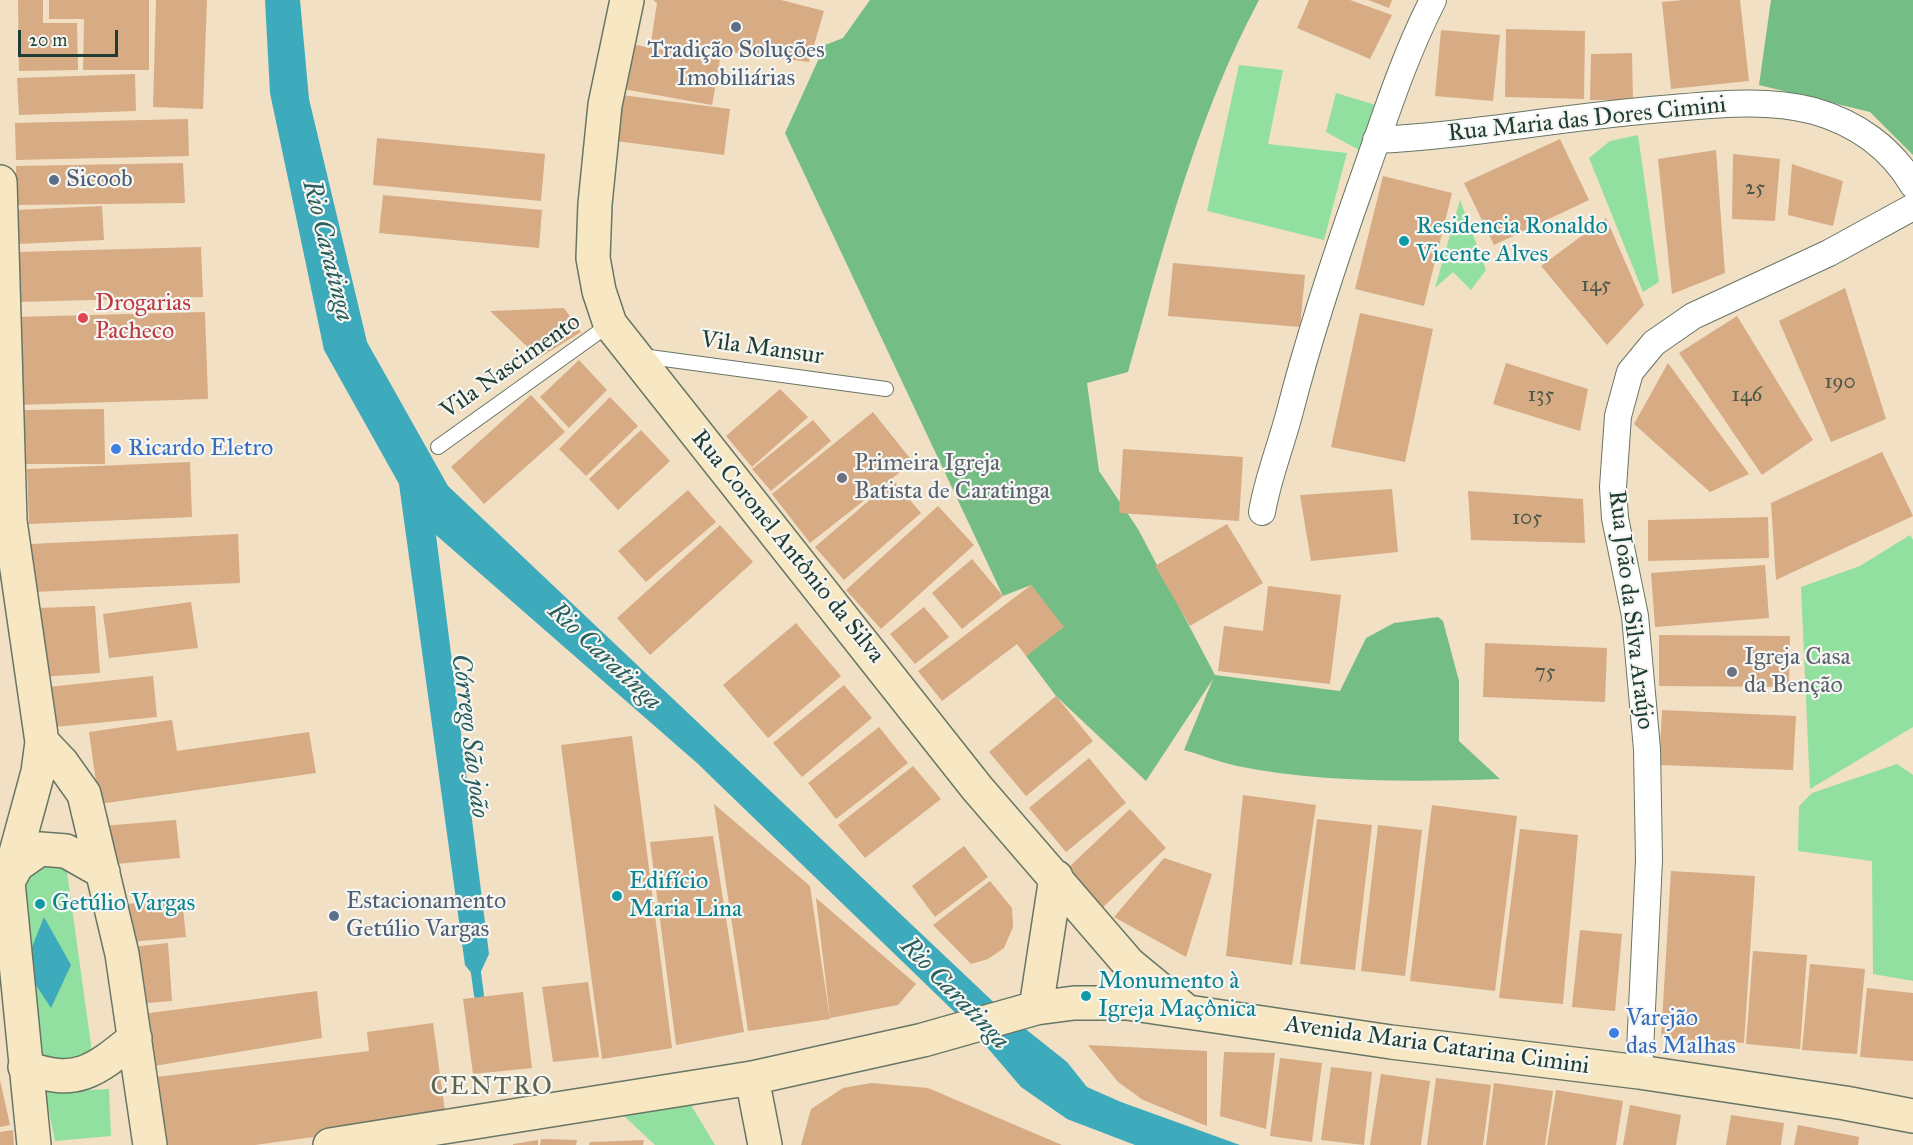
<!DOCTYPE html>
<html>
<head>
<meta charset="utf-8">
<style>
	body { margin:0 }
	#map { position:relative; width:1913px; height:1145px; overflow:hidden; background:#f1e0c4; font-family:"IM FELL Great Primer",serif }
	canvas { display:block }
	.scale { position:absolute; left:18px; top:30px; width:100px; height:27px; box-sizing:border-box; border:3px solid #1f3d34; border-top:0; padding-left:8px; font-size:18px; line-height:21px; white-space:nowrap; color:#1f3d34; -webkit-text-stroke:4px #f6f6f2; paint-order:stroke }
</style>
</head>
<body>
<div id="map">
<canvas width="1913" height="1145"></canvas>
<div class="scale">20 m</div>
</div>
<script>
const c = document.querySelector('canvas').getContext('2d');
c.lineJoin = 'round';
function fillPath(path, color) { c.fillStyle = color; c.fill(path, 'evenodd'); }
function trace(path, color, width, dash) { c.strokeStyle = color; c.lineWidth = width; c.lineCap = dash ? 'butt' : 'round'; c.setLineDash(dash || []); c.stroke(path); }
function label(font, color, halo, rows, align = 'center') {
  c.font = font + ' "IM FELL Great Primer",serif'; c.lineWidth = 4.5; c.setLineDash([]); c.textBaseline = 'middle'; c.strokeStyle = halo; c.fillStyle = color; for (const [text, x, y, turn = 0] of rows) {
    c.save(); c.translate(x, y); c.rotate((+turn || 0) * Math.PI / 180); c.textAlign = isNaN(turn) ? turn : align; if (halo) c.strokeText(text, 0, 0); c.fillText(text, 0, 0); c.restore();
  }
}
fillPath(new Path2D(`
	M1239,65L1283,70L1268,144L1347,153L1324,240L1207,211Z
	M1336,93L1389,109L1370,156L1326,132Z
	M1638,135L1659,282L1643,292L1589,158L1610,141Z
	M1460,200L1486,270L1471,290L1453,272L1435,288Z
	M1910,535L1913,540V727L1810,789L1801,587L1860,566Z
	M1897,764L1913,775V981L1873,974L1872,861L1798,851L1799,806L1812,793Z
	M53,860L67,872L91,1045L90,1063L42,1065L10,879Z
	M109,1089L111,1136L55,1141L45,1092Z
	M691,1105L715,1145H655L624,1116Z`), '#91e09f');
fillPath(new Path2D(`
	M870,0H1259C1197,116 1164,246 1128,372L1087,383L1099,471L1138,529L1215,675L1340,691L1366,638L1394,623L1438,617L1443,621L1459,681V741L1500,779C1414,782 1322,783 1237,766C1219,762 1202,755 1184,750L1213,679L1146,781L1056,696L1026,656L1063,627L1031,585L1003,596L785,133L825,45L843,38Z
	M1771,0H1913V155L1870,112L1759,85Z`), '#74be86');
fillPath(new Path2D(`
	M265,0H300L309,99L367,342L448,486L1003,1011L1067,1062L1087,1087L1121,1102L1240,1145H1135L1067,1119L1021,1087L968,1025L697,763L436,535L489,954L477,980L465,965L399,484L324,350L270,93Z
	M44,917L71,965L51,1008L24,967Z`), '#3eabbd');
trace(new Path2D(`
	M475,966L479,995`), '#3eabbd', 10);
fillPath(new Path2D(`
	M18,0H43V23H77L78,70L19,71Z
	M49,0H149V70H83L84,19H49Z
	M156,0H207L203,109L153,107Z
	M653,0H781L824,11L809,62L651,42L657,3Z
	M1309,0H1350L1392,15L1370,59L1297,28Z
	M1368,0H1392L1389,8Z
	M1683,0H1740L1749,81L1671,89L1662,2Z
	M1506,29L1585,31L1584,99L1505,97Z
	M1441,30L1500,35L1493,101L1435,96Z
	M630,44L720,60L712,105L623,89Z
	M1632,53L1633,100H1590L1591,54Z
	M135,74L136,111L19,115L17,78Z
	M622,95L730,109L724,155L616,141Z
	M188,119L189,156L16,160L15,123Z
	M377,138L545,154L541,201L373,185Z
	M1560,139L1589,200L1494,245L1464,183Z
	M1716,150L1725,273L1672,294L1658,159Z
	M1733,154L1780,159L1775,221L1732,219Z
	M183,163L185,203L16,205V166Z
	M1792,164L1843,181L1833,226L1788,215Z
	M1383,176L1452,193L1424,306L1355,289Z
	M383,195L542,210L539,248L379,233Z
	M102,206L104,240L17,244L16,210Z
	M1606,218L1644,305L1607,345L1541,266Z
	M201,247L203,297L18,302L17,252Z
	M1173,263L1305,275L1300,327L1168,316Z
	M1845,288L1886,419L1831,442L1779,321Z
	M564,308L581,332L539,358L490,311Z
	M205,312L208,399L17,405L15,317Z
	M1360,313L1433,329L1405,462L1331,447Z
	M1737,316L1813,440L1762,475L1679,353Z
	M579,360L607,390L569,428L540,397Z
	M1506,363L1588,389L1580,431L1493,404Z
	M1668,363L1749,474L1710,492L1634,424Z
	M780,389L808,417L752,467L726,436Z
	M531,395L565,432L484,504L451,467Z
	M610,397L638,426L586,476L559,449Z
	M104,409L105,464H23V410Z
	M873,412L913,462L810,543L772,494Z
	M813,420L831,441L771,491L752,469Z
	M641,430L670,461L618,510L589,479Z
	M1123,449L1243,457L1239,521L1119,513Z
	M1882,452L1913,516L1776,580L1771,503Z
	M190,462L192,517L29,524L27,469Z
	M893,480L921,513L844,580L815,547Z
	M1392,489L1398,552L1311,561L1300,495Z
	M688,490L716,522L646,582L618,551Z
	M1468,491L1583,499L1585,543L1471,540Z
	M938,506L974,545L881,629L846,590Z
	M1768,517L1769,558L1648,561V520Z
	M1227,524L1263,583L1190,626L1155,566Z
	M720,525L753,562L650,655L617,618Z
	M238,534L240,583L32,592L31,544Z
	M972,559L1003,596L962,629L932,593Z
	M1765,565L1769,618L1655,627L1651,573Z
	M1031,585L1064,627L1026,656L1017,644L942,701L918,671Z
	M1268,586L1341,595L1330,684L1218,671L1224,626L1263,631Z
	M191,602L198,648L109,658L103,614Z
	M95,606L100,673L40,677L37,608Z
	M924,607L949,637L915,664L890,634Z
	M796,623L841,676L768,738L723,685Z
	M1659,635L1790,636L1789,687L1659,686Z
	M1485,643L1607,648L1605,702L1483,697Z
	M153,676L157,717L44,728L39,688Z
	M844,685L872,718L802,777L773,743Z
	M1056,696L1093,741L1026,796L989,752Z
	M1662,710L1796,716L1793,770L1659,765Z
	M172,720L177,751L309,732L316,773L99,804L89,732Z
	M879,727L908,763L836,819L808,783Z
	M632,736L672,1048L602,1059L561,745Z
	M1089,758L1126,803L1066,852L1029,808Z
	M913,766L941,799L865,858L838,825Z
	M1243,795L1316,805L1292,965L1226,956Z
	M714,804L810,886L830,1019L748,1031Z
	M1432,805L1517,816L1495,991L1410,981Z
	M1130,809L1166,848L1102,908L1066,870Z
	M1317,819L1372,825L1355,970L1300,964Z
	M176,820L180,858L105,865L102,826Z
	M1378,825L1422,830L1405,976L1361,971Z
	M1520,829L1578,835L1563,1004L1499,998Z
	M713,836L744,1032L676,1045L650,842Z
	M964,846L988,877L935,917L912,886Z
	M1164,858L1212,874L1186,957L1114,917Z
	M1671,871L1755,876L1744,1043L1661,1038Z
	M990,881L1012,908L1013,927L1004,948L988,959L971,964L933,925Z
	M816,898L916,984L898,1005L830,1018Z
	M182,899L186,937L130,942L126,904Z
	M1580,930L1622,934L1615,1011L1572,1007Z
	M168,943L172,1001L136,1004L131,947Z
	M1753,951L1807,955L1800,1049L1746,1044Z
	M1810,964L1865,969L1857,1054L1802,1050Z
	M588,982L599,1057L553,1062L542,987Z
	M1867,988L1913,993V1061L1860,1057Z
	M317,991L322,1038L148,1067L142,1014Z
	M523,992L532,1068L473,1074L463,999Z
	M433,1023L446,1119L255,1145H156L148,1078L369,1051L367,1032Z
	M1088,1045L1207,1051V1126L1143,1100L1118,1082Z
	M1224,1052L1275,1053L1266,1129L1220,1116Z
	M1280,1058L1322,1063L1312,1142L1270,1136Z
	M1331,1067L1372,1072L1364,1145L1321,1140Z
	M1381,1074L1430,1081L1421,1145H1370Z
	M1436,1078L1491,1085L1483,1145H1427Z
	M0,1080L10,1125L0,1127Z
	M871,1083L928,1088L1062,1145H801L811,1109L843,1088Z
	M1494,1083L1553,1091L1545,1145H1486Z
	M1556,1090L1623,1101L1616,1145H1547Z
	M1630,1105L1681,1115L1676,1145H1623Z
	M1731,1115L1784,1123L1781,1145H1726Z
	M1798,1125L1859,1137L1858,1145H1794Z
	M13,1130L14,1145H0V1132Z
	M541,1139L577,1140L576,1145H540Z
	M538,1140V1145H513V1144Z
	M644,1140L643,1145H589L590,1142Z`), '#d7ab84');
const lane = new Path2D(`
	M642,356L886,389
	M438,447L610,324`);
const street = new Path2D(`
	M1376,140C1476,135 1574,115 1674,108C1720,104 1769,99 1814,111C1856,123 1891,148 1913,185
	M1262,512C1268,477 1281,446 1290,411C1310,333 1335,258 1362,182C1384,120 1403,59 1433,0
	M1639,1072L1649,860L1647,749L1635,616L1615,518L1613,487L1618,416L1630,372L1654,343L1693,316L1829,253L1913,207`);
const secondary = new Path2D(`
	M627,0L605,105L595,204L593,258L599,291L610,324L977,788L1129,964L1186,1011
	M0,182L10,521L42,742L38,772L8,882L34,1145
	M42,742L62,763L84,794L122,954L150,1145
	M10,878L17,865L40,849L66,851L103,872
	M1036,1008L1056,877
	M25,1067C76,1087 95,1071 135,1038
	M752,1078L765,1145
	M330,1145L752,1078L923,1040L1036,1008L1074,1003H1127L1391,1042L1639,1072L1845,1103L1913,1116`);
trace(lane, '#687666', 16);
trace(street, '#687666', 28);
trace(secondary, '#687666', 36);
trace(lane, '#fff', 14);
trace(street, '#fff', 26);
trace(secondary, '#f7e8c3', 33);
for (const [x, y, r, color] of [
	[736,27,6,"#5c6f8a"],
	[54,180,6,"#5c6f8a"],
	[1404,241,6,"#0f9aa8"],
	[83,318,6,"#e0444e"],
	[116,449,6,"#3f7fe0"],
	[842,478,6,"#6b7280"],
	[1732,672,6,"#6b7280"],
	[617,896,6,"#0f9aa8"],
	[40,904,6,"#0f9aa8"],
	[334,916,6,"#5c6f8a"],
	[1086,996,6,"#0f9aa8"],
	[1614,1033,6,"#3f7fe0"]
]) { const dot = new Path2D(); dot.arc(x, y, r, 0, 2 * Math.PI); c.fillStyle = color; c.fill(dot); trace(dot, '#f6f6f2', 2); }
label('21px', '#4d5848', null, [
	["25",1755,189],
	["145",1596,286],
	["190",1840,383],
	["135",1541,396],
	["146",1747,396],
	["105",1527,519],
	["75",1545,673]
]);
label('24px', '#4e5e75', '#f6f6f2', [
	["Tradição Soluções",736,51,"center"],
	["Imobiliárias",736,79,"center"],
	["Sicoob",66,180],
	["Estacionamento",346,902],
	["Getúlio Vargas",346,930]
], 'left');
label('24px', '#1f3d34', '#f6f6f2', [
	["Rua Maria das Dores Cimini",1587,120,-6],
	["Vila Mansur",762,349,8],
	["Vila Nascimento",511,367,-35],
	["Rua Coronel Antônio da Silva",787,547,51],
	["Rua João da Silva Araújo",1630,610,83],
	["Avenida Maria Catarina Cimini",1437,1046,8]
]);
label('24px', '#0d838f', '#f6f6f2', [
	["Residencia Ronaldo",1416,227],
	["Vicente Alves",1416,255],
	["Edifício",629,882],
	["Maria Lina",629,910],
	["Getúlio Vargas",52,904],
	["Monumento à",1098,982],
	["Igreja Maçônica",1098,1010]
], 'left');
label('24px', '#be3a42', '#f6f6f2', [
	["Drogarias",95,304],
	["Pacheco",95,332]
], 'left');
label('24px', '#366cbe', '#f6f6f2', [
	["Ricardo Eletro",128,449],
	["Varejão",1626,1019],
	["das Malhas",1626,1047]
], 'left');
label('24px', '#5b616d', '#f6f6f2', [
	["Primeira Igreja",854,464],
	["Batista de Caratinga",854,492],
	["Igreja Casa",1744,658],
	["da Benção",1744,686]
], 'left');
label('italic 26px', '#285e5d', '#f6f6f2', [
	["Rio Caratinga",327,251,76],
	["Rio Caratinga",604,657,43],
	["Córrego São joão",469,736,83],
	["Rio Caratinga",954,994,46]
]);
c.letterSpacing = '1.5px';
label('26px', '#5f6450', '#f6f6f2', [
	["CENTRO",492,1088]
]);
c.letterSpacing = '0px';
</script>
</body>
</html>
